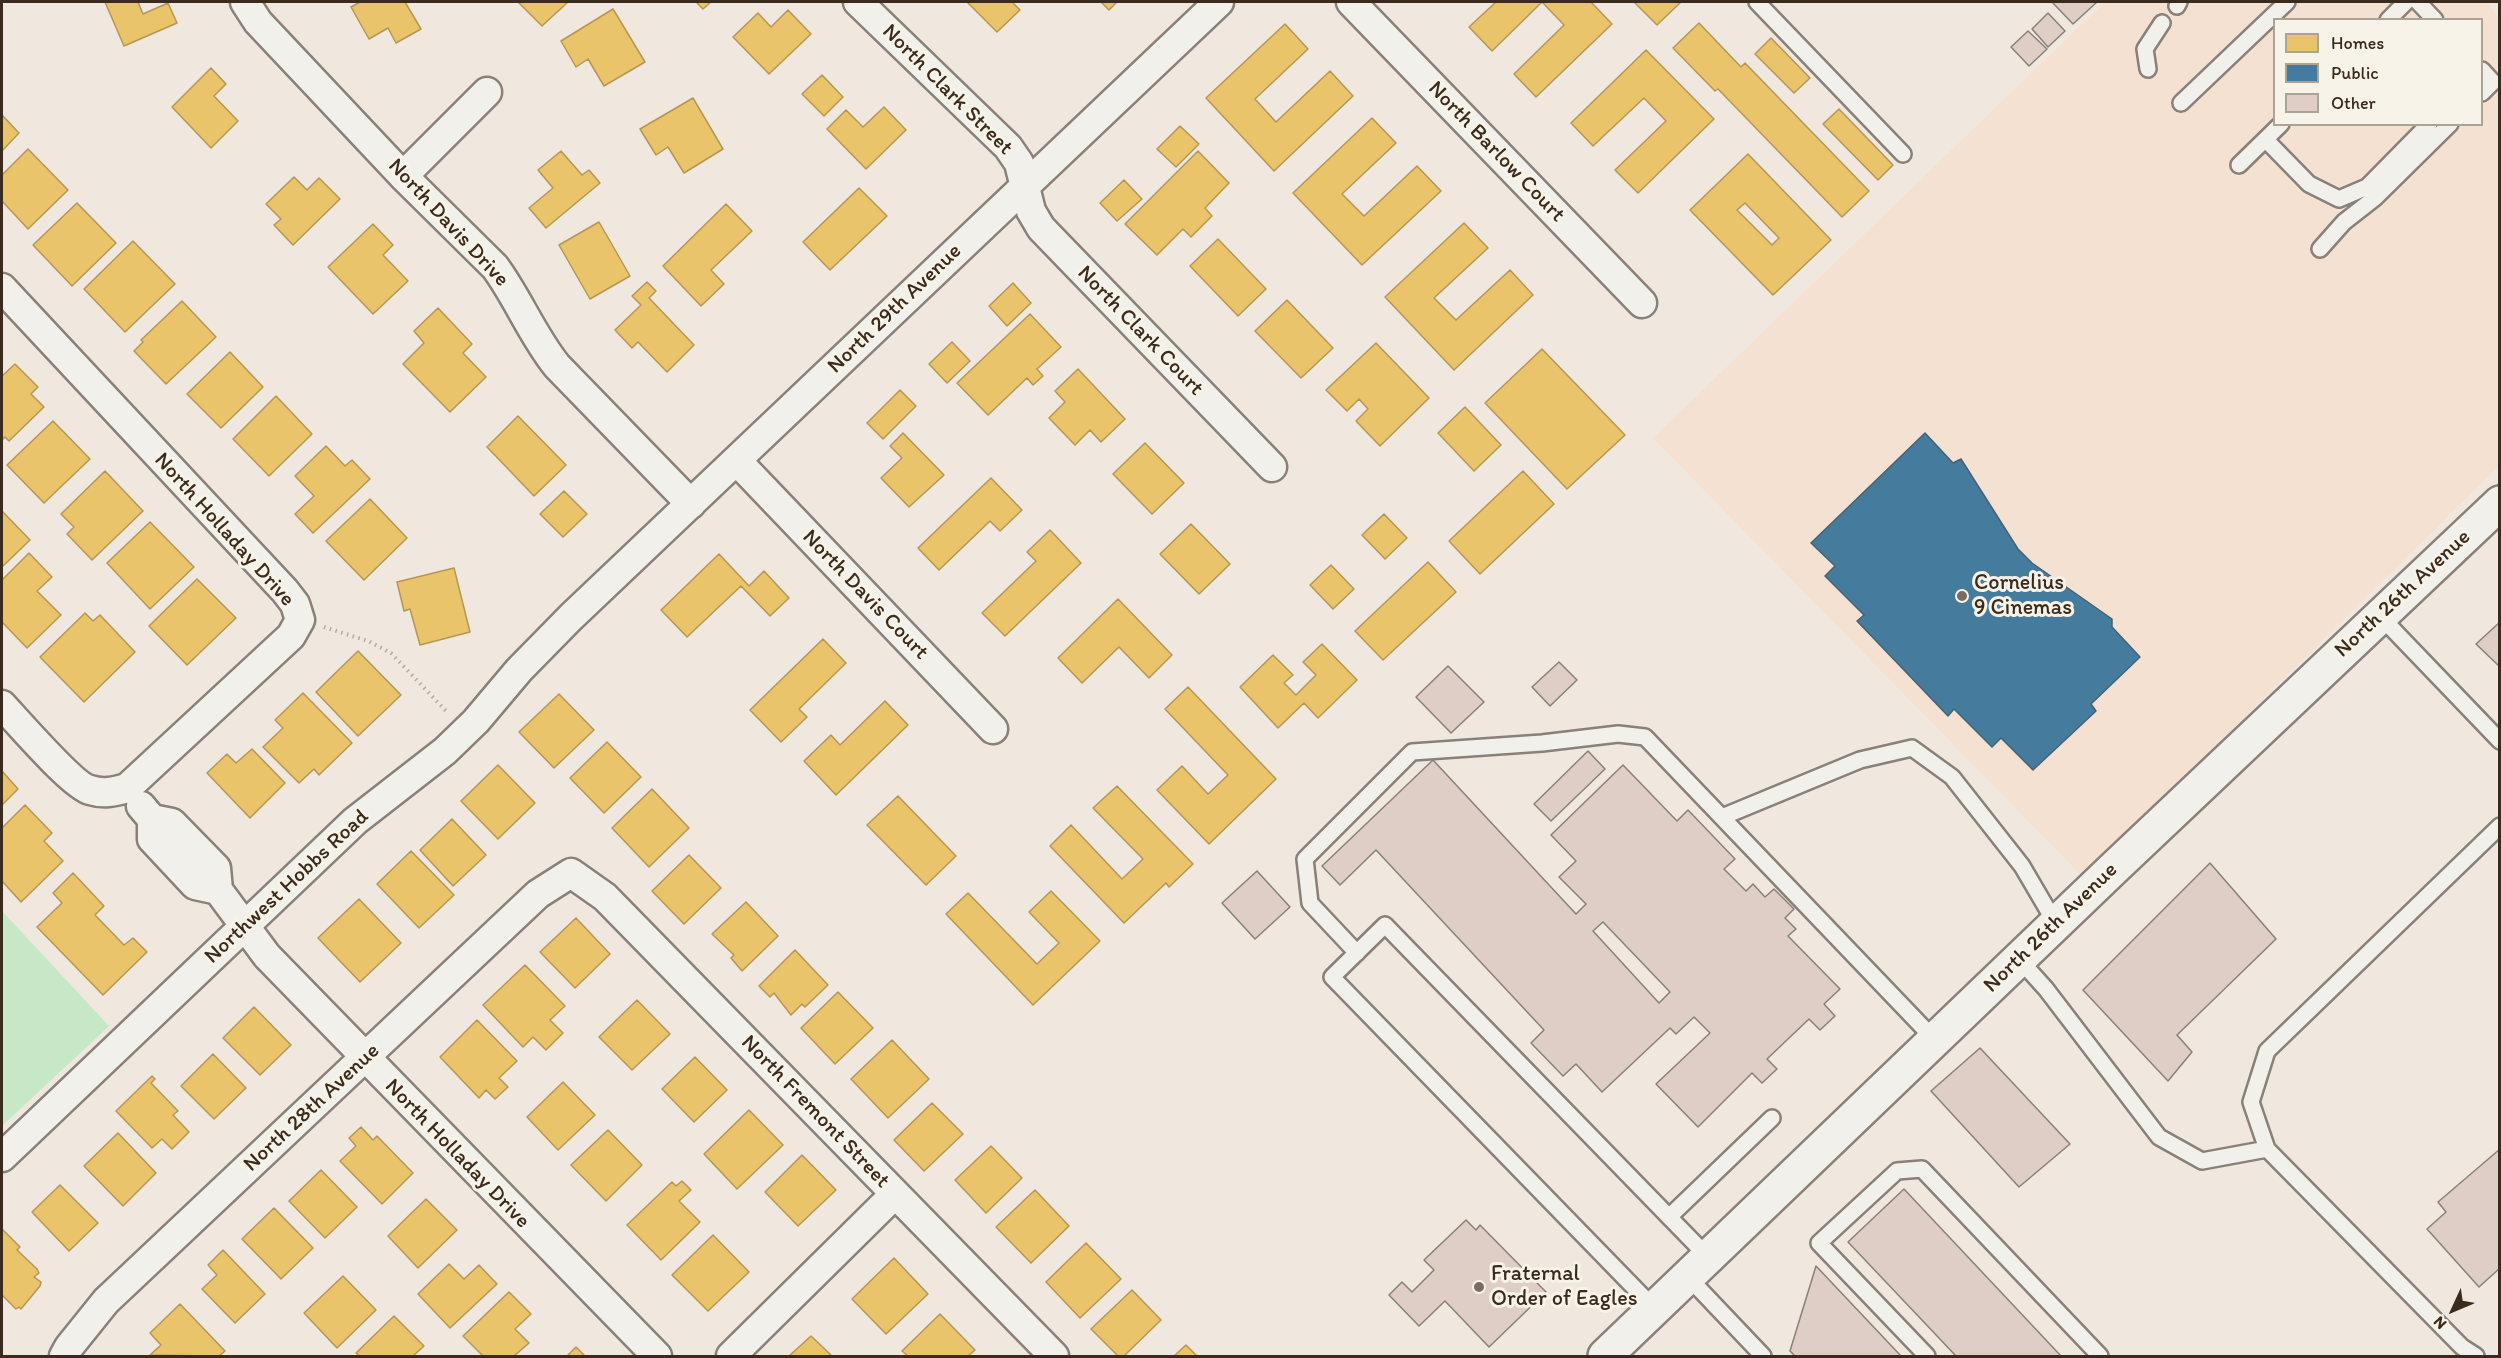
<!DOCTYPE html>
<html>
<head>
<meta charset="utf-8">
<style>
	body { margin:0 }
	#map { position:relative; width:2501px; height:1358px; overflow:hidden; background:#f0e7de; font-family:Itim,sans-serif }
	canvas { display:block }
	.frame { position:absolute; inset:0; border:3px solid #3b2a1e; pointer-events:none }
	.legend { position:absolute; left:2273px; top:18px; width:210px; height:108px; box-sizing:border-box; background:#f7f3e8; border:2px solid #aca397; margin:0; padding:8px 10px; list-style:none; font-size:18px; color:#3b2a1e }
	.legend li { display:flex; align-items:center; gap:12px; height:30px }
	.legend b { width:30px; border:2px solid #aca397 }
	.north { position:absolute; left:2423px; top:1280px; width:60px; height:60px; -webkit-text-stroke:4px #f7f3e8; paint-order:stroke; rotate:226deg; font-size:16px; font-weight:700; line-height:24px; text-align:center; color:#3b2a1e }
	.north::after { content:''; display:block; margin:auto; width:21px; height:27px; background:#3b2a1e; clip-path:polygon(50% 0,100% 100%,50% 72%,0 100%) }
</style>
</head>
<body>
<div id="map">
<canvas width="2501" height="1358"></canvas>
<div class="frame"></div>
<ul class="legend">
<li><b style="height:16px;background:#e9c46a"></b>Homes</li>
<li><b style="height:16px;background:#457b9d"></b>Public</li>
<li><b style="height:16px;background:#decec5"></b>Other</li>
</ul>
<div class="north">N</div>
</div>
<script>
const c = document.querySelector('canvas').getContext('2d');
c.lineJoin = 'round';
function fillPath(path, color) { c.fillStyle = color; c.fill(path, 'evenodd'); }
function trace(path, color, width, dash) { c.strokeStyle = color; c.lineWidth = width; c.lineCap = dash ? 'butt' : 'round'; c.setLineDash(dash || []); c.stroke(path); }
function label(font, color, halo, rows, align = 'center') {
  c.font = font + ' Itim,sans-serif'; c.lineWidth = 6; c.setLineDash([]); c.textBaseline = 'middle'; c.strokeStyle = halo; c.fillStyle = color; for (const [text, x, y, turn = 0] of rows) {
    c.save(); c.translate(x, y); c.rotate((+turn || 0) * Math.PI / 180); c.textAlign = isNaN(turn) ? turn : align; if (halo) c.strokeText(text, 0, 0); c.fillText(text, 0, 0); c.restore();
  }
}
fillPath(new Path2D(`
	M2105,2H2486L2499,18V466L2083,877L1653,438ZM2274,20H2482V124H2274Z`), '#f5e1d2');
fillPath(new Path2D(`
	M2,911L109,1026L2,1126Z`), '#c6e8c6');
const homes = new Path2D(`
	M105,2H138L143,14L168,3L177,23L124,46Z
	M360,2H405L421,29L396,43L388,28L369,39L351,7Z
	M518,2H568L542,26Z
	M696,2H711L703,9Z
	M967,2H1012L1020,10L997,32Z
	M1101,2H1117L1109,10Z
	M1496,2H1591L1612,24L1536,97L1514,74L1564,25L1542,2L1492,51L1469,27Z
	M1634,2H1681L1657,25Z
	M613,9L645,62L604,86L588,59L576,67L561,41Z
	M788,10L811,34L769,74L733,37L758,13L771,27Z
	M1699,23L1741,67L1745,63L1869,191L1842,217L1718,89L1715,91L1673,48Z
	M1285,24L1308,49L1255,99L1276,122L1330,71L1353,96L1274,171L1206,98Z
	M1771,38L1810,78L1794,93L1755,54Z
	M1646,50L1714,119L1638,193L1615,170L1666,121L1644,98L1593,146L1571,123Z
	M211,68L226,84L214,96L238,121L211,148L172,107Z
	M822,75L843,97L824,116L802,94Z
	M693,98L723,149L684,173L668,147L656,155L640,129Z
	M884,107L906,130L866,169L827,129L846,110L863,127Z
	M1839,109L1893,165L1878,180L1823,124Z
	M2,115L19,133L2,151Z
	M1372,118L1396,143L1342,194L1364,216L1417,166L1441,191L1362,265L1293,193Z
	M1180,126L1199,144L1176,167L1157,149Z
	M28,149L68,190L28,229L2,201V175Z
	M561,151L582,175L589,170L600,183L546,228L529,208L553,188L538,170Z
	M1198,151L1229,183L1205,208L1212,216L1191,237L1183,229L1157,255L1125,224Z
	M1748,154L1831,240L1773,295L1690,210ZM1745,203L1779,238L1772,245L1737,210Z
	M294,177L307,190L319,178L340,199L293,245L274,225L281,219L266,204Z
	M1124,180L1142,199L1117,221L1100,203Z
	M859,188L887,216L830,270L803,242Z
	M77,203L116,243L72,286L33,245Z
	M726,204L752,231L711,270L724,284L701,306L663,266Z
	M599,222L630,276L590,299L559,245Z
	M1464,223L1488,248L1434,298L1456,320L1510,270L1533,295L1454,370L1385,297Z
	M373,224L393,245L383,255L408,281L373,314L328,267Z
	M1218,239L1266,289L1238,316L1190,266Z
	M133,241L175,284L125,332L84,289Z
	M647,282L656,291L649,298L694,345L667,372L638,342L632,348L615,330L641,305L632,296Z
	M1013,283L1031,303L1007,326L989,306Z
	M1287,300L1333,348L1301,378L1255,331Z
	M182,301L216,337L166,384L134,351L143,342L141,340Z
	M438,308L472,344L463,353L486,377L450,412L403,364L424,343L414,331Z
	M1030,314L1061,347L1037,369L1043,376L1033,385L1027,378L988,415L957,383Z
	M952,342L970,361L947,383L929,364Z
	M1376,343L1429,398L1380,446L1356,421L1368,409L1359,399L1347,411L1326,390Z
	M1542,349L1625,435L1567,489L1485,403Z
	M230,352L263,387L221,428L187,394Z
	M15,364L38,387L31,394L44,407L9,441L5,437L2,440V376Z
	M1078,369L1125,419L1101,442L1090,430L1075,445L1049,418L1065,402L1055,391Z
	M900,390L916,406L883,439L867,423Z
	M276,396L312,434L269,476L233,439Z
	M1465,407L1501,445L1474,471L1438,433Z
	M518,416L566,465L534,496L487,447Z
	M53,421L90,459L44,503L7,465Z
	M903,433L944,475L909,507L881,478L902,458L890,446Z
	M1145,443L1184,483L1152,514L1113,474Z
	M326,446L345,466L352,460L370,479L313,533L295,514L314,496L295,476Z
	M105,471L143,511L92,560L67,534L74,527L61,514Z
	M1523,471L1554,504L1480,574L1449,541Z
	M991,478L1022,510L1000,531L990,521L939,570L918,548Z
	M564,491L587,514L563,537L540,514Z
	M370,499L407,538L364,580L326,541Z
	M2,511L30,540L2,567Z
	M1384,514L1407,538L1385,559L1362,535Z
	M150,522L194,567L150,609L107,563Z
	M1191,524L1230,564L1199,594L1160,554Z
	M1050,530L1081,563L1005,636L982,613L1036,561L1027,552Z
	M29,553L52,577L37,591L61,615L27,648L2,622V580Z
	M719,554L749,586L764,571L789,598L770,616L741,586L687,637L661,610Z
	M1428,562L1456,592L1383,660L1355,631Z
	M1331,565L1354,589L1333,609L1310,585Z
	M454,568L470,632L420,645L410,609L404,611L397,582Z
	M197,579L236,618L187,665L149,626Z
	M1118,599L1172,655L1149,678L1119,647L1082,683L1058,658Z
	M85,613L93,621L100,615L135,652L84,702L40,657Z
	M823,639L846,663L799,709L807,717L781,742L750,710Z
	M1322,644L1357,680L1318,718L1304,703L1278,728L1240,687L1273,655L1293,675L1284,683L1296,695L1316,675L1303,662Z
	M358,651L401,695L358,736L316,692Z
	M1188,687L1276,779L1209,844L1157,790L1182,766L1208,794L1228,775L1165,709Z
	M303,693L352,743L319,775L314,769L299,783L263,747L283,728L275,720Z
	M559,694L594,730L554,768L519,732Z
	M885,701L908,725L836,795L804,761L831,735L840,745Z
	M607,742L641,777L604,813L570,778Z
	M252,749L285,783L250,818L207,773L227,754L236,763Z
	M498,765L535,803L498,839L461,801Z
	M2,771L18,789L2,805Z
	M1117,786L1193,864L1169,887L1166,883L1124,923L1050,846L1071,825L1122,879L1143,859L1093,808Z
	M652,789L689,828L649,867L612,828Z
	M898,796L956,856L926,885L867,825Z
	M25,805L52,833L44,841L63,861L21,902L2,881V828Z
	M452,819L486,855L453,886L420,850Z
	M411,851L454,895L419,928L377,884Z
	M689,855L721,888L684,924L652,891Z
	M73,873L104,906L95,915L124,945L133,938L147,952L103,995L37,927L62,903L53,893Z
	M1051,891L1100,941L1033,1005L946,914L968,893L1037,964L1059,943L1029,912Z
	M359,899L401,943L360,982L318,938Z
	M746,902L778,936L742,971L731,958L734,955L712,934Z
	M576,918L610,954L575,988L540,952Z
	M795,950L828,985L805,1007L802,1004L791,1015L774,993L770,997L759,986Z
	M525,965L565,1006L550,1020L563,1033L546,1050L533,1037L523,1047L483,1005Z
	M838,992L873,1028L835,1064L801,1028Z
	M637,1000L670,1034L632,1070L599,1037Z
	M254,1007L291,1045L260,1075L223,1038Z
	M477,1020L517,1061L499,1078L508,1087L495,1099L486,1090L479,1098L440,1057Z
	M892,1040L929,1079L888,1118L851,1079Z
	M213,1054L246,1088L214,1119L181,1086Z
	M695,1057L727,1090L694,1122L662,1089Z
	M152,1076L155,1079L151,1083L178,1111L173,1115L189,1132L172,1149L162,1139L152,1148L116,1111Z
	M563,1082L595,1115L558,1150L527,1117Z
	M932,1103L963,1134L924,1171L894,1140Z
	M749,1110L783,1145L737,1189L704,1154Z
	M361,1127L373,1140L377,1136L413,1173L382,1204L340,1161L356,1146L349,1138Z
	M608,1130L642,1165L606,1201L571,1165Z
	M118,1133L156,1173L123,1206L84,1166Z
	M991,1146L1022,1178L986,1213L955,1180Z
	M802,1155L836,1190L798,1226L765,1192Z
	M321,1170L357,1207L325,1238L289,1201Z
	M682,1181L691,1190L679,1201L700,1222L661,1260L627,1225L672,1182L676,1186Z
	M60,1185L98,1223L69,1251L32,1212Z
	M1035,1190L1069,1226L1031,1263L996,1227Z
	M426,1199L457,1230L418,1268L388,1236Z
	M274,1208L313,1248L281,1279L242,1239Z
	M3,1230L20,1247L17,1250L37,1269L39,1273L34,1277L41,1282L40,1286L21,1309L19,1307L16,1309L2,1295V1232Z
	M713,1235L749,1272L708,1311L672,1275Z
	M1086,1243L1121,1279L1080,1318L1046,1282Z
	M223,1250L265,1294L235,1323L202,1289L217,1275L208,1265Z
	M894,1258L928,1294L886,1334L852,1299Z
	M449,1264L464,1279L479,1265L497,1284L450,1328L418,1294Z
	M343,1276L376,1310L337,1348L304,1313Z
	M1132,1290L1161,1320L1124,1356H1118L1091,1329Z
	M509,1292L531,1314L515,1329L529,1343L514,1356H483L463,1336Z
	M180,1304L225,1351L219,1356L150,1355L161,1345L150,1333Z
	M940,1314L975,1350L968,1356H908L902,1351Z
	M394,1316L424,1346L413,1356H360L356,1353Z
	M811,1336L832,1356H789Z
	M1186,1345L1197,1356H1174Z
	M576,1347L585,1356H567Z`);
fillPath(homes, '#e9c46a');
trace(homes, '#b59653', 1.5);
const public = new Path2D(`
	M1925,433L1953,463L1961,459L2018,549L2032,563L2112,619V627L2140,657L2091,704L2096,711L2033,770L2001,738L1992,747L1954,709L1948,716L1857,621L1864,615L1825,576L1835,566L1811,543Z`);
fillPath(public, '#457b9d');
trace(public, '#426377', 1.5);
const building = new Path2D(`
	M2052,2H2097L2073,24Z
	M2048,13L2065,31L2048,47L2032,29Z
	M2028,31L2047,49L2029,66L2011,47Z
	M2500,622V667L2476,644Z
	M1559,662L1577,680L1550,706L1532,687Z
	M1448,666L1484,702L1451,733L1416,697Z
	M1588,751L1605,769L1551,821L1534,804Z
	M1433,760L1576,914L1586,904L1559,877L1576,861L1551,835L1623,765L1677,821L1688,810L1735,859L1724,869L1746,891L1753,884L1765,897L1774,889L1794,909L1785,918L1796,929L1788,936L1840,989L1824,1004L1835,1016L1820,1030L1809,1019L1767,1059L1777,1069L1762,1083L1752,1073L1698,1127L1656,1084L1710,1033L1694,1017L1676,1034L1670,1028L1602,1092L1576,1064L1563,1076L1531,1043L1544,1030L1376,850L1340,885L1322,866ZM1603,922L1670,992L1659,1003L1593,931Z
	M2210,863L2276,939L2177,1035L2192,1052L2168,1081L2083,990Z
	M1257,871L1290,907L1255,939L1222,903Z
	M1980,1048L2070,1144L2019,1187L1931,1091Z
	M2500,1149V1268L2479,1287L2427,1229L2446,1212L2438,1202Z
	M1904,1189L2061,1356H1956L1848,1242Z
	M1466,1220L1476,1230L1480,1225L1546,1292L1489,1347L1445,1301L1419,1326L1389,1295L1402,1282L1412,1292L1434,1270L1424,1260Z
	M1816,1266L1901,1356H1795L1790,1351Z`);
fillPath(building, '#decec5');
trace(building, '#888079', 1.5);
const service = new Path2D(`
	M1757,2L1903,154
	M2418,2L2435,20
	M2177,6L2179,2
	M2388,20L2406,2
	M2148,69L2145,49L2162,23
	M2482,70L2493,82L2482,93
	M2181,103L2287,2
	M2266,140L2309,184L2339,199L2367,187L2429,124
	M2239,165L2281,124
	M2320,249L2344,222L2376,197L2450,124
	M2380,616L2500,741
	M1722,817L1860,760L1912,748L1952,777L2022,866L2056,924
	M1357,953L1310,903L1305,859L1412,752L1542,743L1618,734L1645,737L1935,1040
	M2019,959L2046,989L2159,1137L2202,1161L2267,1149
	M1669,1217L1772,1118
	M1688,1277L1763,1356
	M1654,1308L1332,977L1385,925L1708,1257
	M1927,1356L1819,1243L1897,1171L1922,1169L2100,1356
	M2476,1356L2462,1347L2267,1149L2251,1102L2267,1051L2500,826`);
const minor = new Path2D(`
	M245,2L258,22L403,176L495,267C518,298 532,335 557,366L691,504
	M858,2L1008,147L1019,163L1031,211L1041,228L1272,467
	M1351,2L1642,303
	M403,176L487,92
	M2,288L285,591L295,604L300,620L291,636L127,788C114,792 103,794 90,790C73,786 17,721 2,705
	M737,461L993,729
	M141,806L152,819V839L195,885L218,890
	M152,819L172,823L216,868L218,890L267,956L657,1356
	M2,1157L355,821L445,751L476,721L519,670L571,617L1219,2
	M64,1356L69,1347L106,1301L538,894L571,873L605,897L1054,1356
	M731,1356L895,1194`);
const tertiary = new Path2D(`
	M1605,1356L2114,868L2500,503`);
trace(service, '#888079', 20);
trace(minor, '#888079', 33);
trace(tertiary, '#888079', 38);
trace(new Path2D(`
	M324,627L368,641L391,653L448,713`), '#b0aca8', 4, [1.5, 4.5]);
trace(service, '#f2f0eb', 15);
trace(minor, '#f2f0eb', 28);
trace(tertiary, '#f2f0eb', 33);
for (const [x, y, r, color] of [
	[1962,596,6,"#7a6c61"],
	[1479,1287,6,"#7a6c61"]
]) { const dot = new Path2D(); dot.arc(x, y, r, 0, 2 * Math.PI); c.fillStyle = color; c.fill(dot); trace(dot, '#f7f3e8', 2); }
label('22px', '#3b2a1e', '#f7f3e8', [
	["North Clark Street",947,90,45],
	["North Barlow Court",1496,152,46],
	["North Davis Drive",448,223,47],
	["North 29th Avenue",895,309,-44],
	["North Clark Court",1140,331,46],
	["North Holladay Drive",224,530,48],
	["North 26th Avenue",2403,594,-43],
	["North Davis Court",865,595,46],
	["Northwest Hobbs Road",287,887,-43],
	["North 26th Avenue",2051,928,-44],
	["North 28th Avenue",312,1108,-43],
	["North Fremont Street",815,1112,46],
	["North Holladay Drive",457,1154,46]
]);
label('22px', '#3b2a1e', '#f7f3e8', [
	["Cornelius",1974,583],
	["9 Cinemas",1974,608],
	["Fraternal",1491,1274],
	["Order of Eagles",1491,1299]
], 'left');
</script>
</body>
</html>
